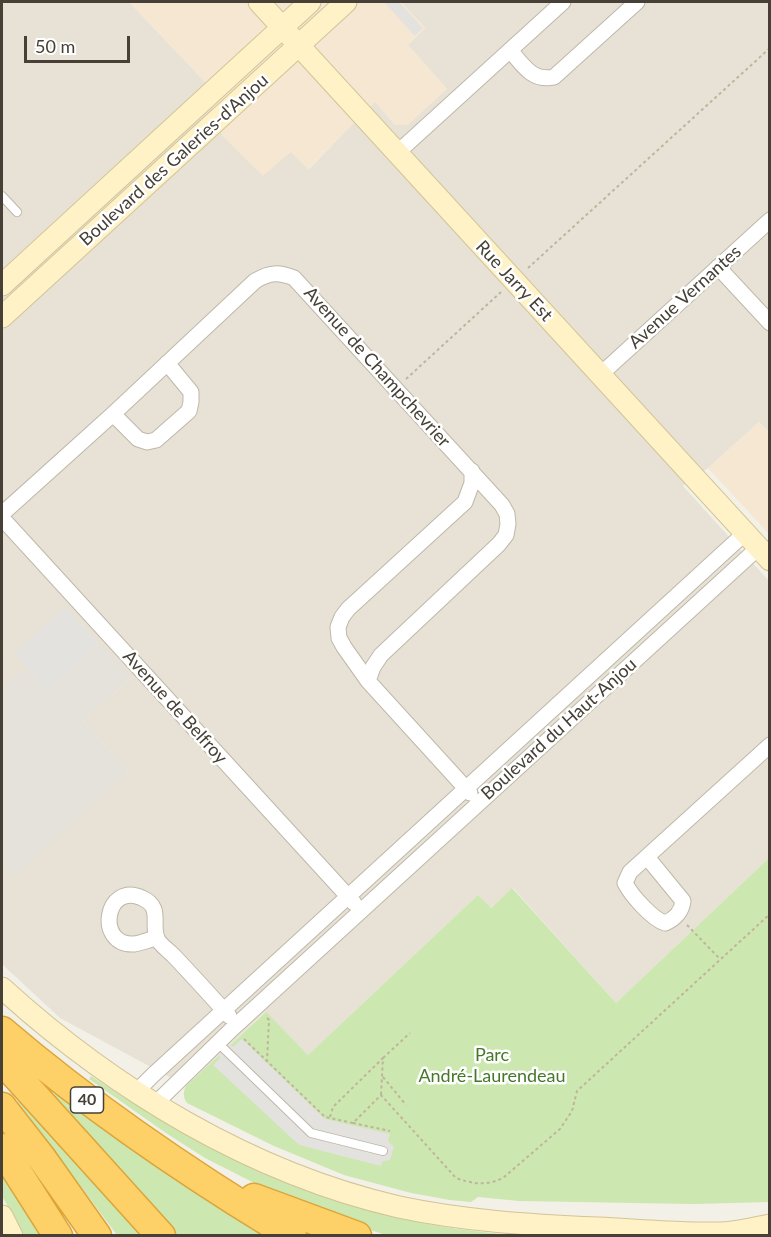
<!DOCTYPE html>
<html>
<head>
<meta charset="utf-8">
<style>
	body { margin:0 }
	#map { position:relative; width:771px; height:1237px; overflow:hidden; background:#f3f0e7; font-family:Lato,sans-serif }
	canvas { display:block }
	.frame { position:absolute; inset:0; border:3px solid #464036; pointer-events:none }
	.scale { position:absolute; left:24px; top:36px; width:106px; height:27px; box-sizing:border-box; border:3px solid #464036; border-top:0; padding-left:8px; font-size:18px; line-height:21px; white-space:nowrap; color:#464036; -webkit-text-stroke:4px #fff; paint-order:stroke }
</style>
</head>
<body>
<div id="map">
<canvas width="771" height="1237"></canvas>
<div class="frame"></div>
<div class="scale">50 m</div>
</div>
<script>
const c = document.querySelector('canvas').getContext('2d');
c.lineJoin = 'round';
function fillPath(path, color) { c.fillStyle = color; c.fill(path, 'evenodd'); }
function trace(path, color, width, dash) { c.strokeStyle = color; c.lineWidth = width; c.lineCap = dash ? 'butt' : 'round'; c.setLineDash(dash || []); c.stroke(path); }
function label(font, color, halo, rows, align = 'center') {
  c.font = font + ' Lato,sans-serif'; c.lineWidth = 5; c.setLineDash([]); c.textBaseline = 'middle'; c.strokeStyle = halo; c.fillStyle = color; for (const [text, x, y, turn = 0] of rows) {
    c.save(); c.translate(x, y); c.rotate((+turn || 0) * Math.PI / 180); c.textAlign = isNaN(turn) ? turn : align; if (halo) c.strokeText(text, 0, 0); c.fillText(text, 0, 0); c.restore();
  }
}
fillPath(new Path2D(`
	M2,2H129L206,83L222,135L292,151L309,169L375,101L395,125L447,89L408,45L425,28L401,2H769V432L759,422L708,468L683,486L769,581V858L616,1003L513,888L490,908L478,895L308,1055L265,1012L186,1086L60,1018L2,964V871L7,865L14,874L128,771L83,721L132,678L46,694L2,689Z`), '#e7e2d5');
fillPath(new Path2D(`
	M129,2H401L425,28L408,45L447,89L408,125H395L375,102L308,169L291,152L263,176L222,135L206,83Z
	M759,422L769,433V534L708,468Z`), '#f5e7d2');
fillPath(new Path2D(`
	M102,645L132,678L83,721L128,771L15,875L7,866L2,871V689L24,669L47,694Z`), '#e5e1db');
fillPath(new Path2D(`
	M769,858V1202L694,1204L519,1201L478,1197L471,1202L450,1200L411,1193L344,1175L274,1146L187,1103C183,1097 183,1092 186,1086L266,1012L308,1055L478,895L491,908L512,888L616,1003Z
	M91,1076C224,1164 356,1225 517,1235H386L345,1222L286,1199L205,1158L166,1133L89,1079Z
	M55,1094C121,1145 191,1191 263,1235H174L50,1100Z
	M21,1099L146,1235H117L18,1102Z
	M2,1165L47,1235H24L2,1196Z`), '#cce7b0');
fillPath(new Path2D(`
	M384,2H399L423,28L415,36Z
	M65,607L99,644L47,692L15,654Z
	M242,1039L325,1119L390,1134L388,1141L394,1147L390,1160L383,1161L381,1166L299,1145L213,1065L220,1058L219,1056L230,1045L233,1047Z`), '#e4e2df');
const lane = new Path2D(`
	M2,196L17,212
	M218,1043L311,1133L383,1151`);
const street = new Path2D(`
	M510,50C522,64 532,82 554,77L637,2
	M397,153L563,2
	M718,267L770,323
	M601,374L770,220
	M113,414L138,439L147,442L156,440L189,411L191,402V392L167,363
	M2,514L113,414L255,281C270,272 279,272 294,278L502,505L507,514L508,524L506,535L499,544L381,655L373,667L368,681
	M2,518L354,903
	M470,793L368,681L344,647L339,638L338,627L342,617L348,609L465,502L472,483V471
	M647,857L683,901C682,911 675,919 665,923C652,919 631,895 625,883L630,872L770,745
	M157,938C150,939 142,943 134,944C95,946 105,881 142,898C163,907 151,924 157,938C159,944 168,950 173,955C192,975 211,996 229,1016
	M136,1092L153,1075L744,534
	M155,1104L233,1028L758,548`);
const secondary = new Path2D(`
	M259,2L770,560
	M2,285L310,2
	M2,317L346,2
	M2,988C113,1089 251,1173 399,1207C465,1221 531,1225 598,1228C638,1230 680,1234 720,1233C736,1233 753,1228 770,1225
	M2,1216L12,1236`);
const highway = new Path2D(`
	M2,1031C92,1108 189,1174 292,1236
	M2,1060L161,1236
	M2,1107L41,1157L97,1236
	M2,1148L58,1236
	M254,1198L357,1236`);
trace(lane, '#bfb8a9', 10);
trace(street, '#bfb8a9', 17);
trace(secondary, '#d3c497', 23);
trace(highway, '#dca538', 31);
trace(new Path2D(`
	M528,268L770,48
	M406,379L501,292
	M687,925L720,959
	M267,1018L269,1020L267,1061
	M244,1039L325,1117L353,1123L381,1095L456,1178C473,1184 486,1186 503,1178L560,1129L572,1111L577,1091L770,914
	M383,1058L410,1033
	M383,1077L406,1105
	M330,1117L333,1107L383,1058L381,1095
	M353,1123L390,1131`), '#c0b49b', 2, [3, 3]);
trace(lane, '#fff', 8);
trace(street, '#fff', 15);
trace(secondary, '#fef2c6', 21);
trace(highway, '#fdd068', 28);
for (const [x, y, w] of [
	[87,1100,33]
]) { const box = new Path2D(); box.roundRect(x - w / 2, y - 13, w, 26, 4.5); c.fillStyle = '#fff'; c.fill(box); trace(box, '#464036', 1.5); }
label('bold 16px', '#464036', null, [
	["40",87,1100]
]);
label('18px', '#464036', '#fff', [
	["Boulevard des Galeries-d'Anjou",174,160,-42],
	["Rue Jarry Est",514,281,47],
	["Avenue Vernantes",685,297,-42],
	["Avenue de Champchevrier",377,367,48],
	["Avenue de Belfroy",175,707,48],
	["Boulevard du Haut-Anjou",559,729,-42]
]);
label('18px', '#457829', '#fff', [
	["Parc",492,1055],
	["André-Laurendeau",492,1076]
]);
</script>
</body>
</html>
